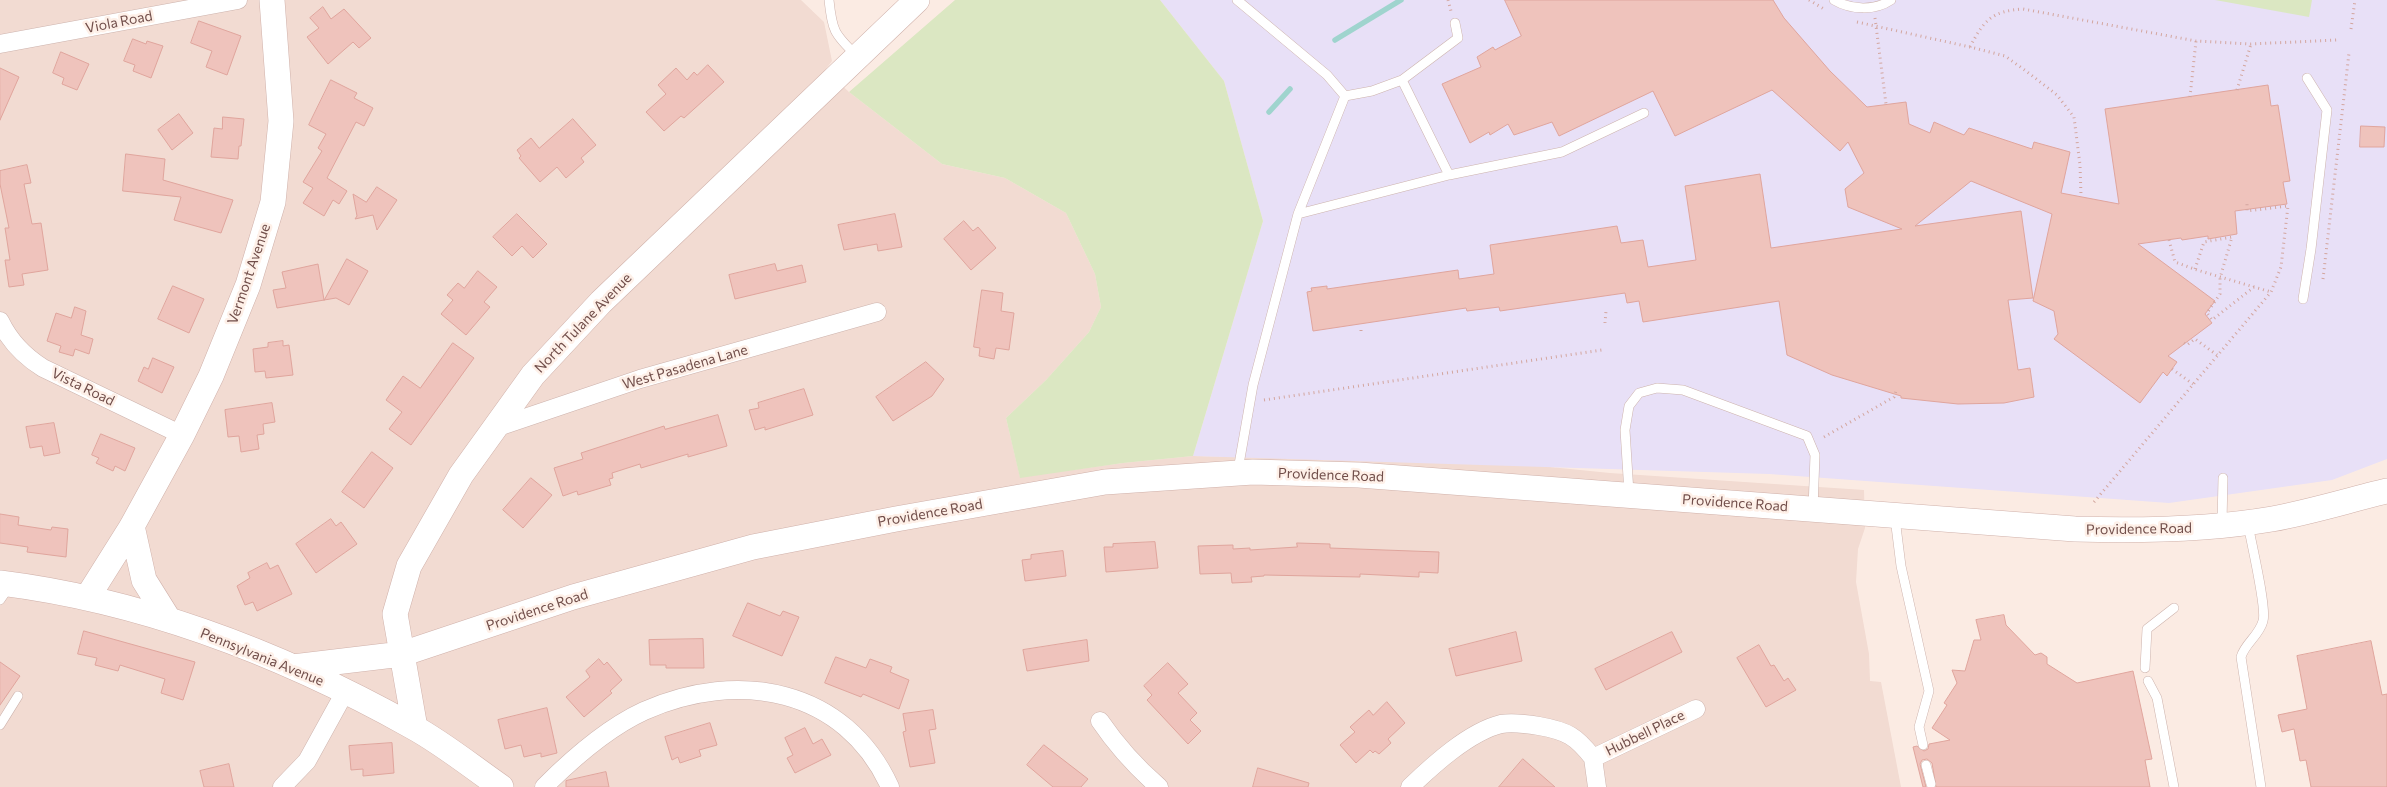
<!DOCTYPE html>
<html>
<head>
<meta charset="utf-8">
<style>
	body { margin:0 }
	canvas { display:block; background:#fbebe3 }
</style>
</head>
<body>
<canvas width="2387" height="787"></canvas>
<script>
const c = document.querySelector('canvas').getContext('2d');
c.lineJoin = 'round';
function fillPath(path, color) { c.fillStyle = color; c.fill(path, 'evenodd'); }
function trace(path, color, width, dash) { c.strokeStyle = color; c.lineWidth = width; c.lineCap = dash ? 'butt' : 'round'; c.setLineDash(dash || []); c.stroke(path); }
function label(font, color, halo, rows, align = 'center') {
  c.font = font + ' Commissioner,sans-serif'; c.lineWidth = 5; c.setLineDash([]); c.textBaseline = 'middle'; c.strokeStyle = halo; c.fillStyle = color; for (const [text, x, y, turn = 0] of rows) {
    c.save(); c.translate(x, y); c.rotate((+turn || 0) * Math.PI / 180); c.textAlign = isNaN(turn) ? turn : align; if (halo) c.strokeText(text, 0, 0); c.fillText(text, 0, 0); c.restore();
  }
}
fillPath(new Path2D(`
	M0,0H801L824,22L832,61L825,70L849,92L942,164L1005,178L1066,213L1095,274L1101,307L1089,332L1046,380L1006,418L1020,477L1123,463L1193,456L1520,464L1610,473L1864,490L1865,528L1858,549L1856,582L1869,654L1870,681L1881,682L1901,787H0Z`), '#f2dbd2');
fillPath(new Path2D(`
	M1160,0H2387V459L2332,480L2169,503L1769,474L1193,456L1263,221L1224,81Z`), '#e8e0f7');
fillPath(new Path2D(`
	M955,0H1160L1224,81L1263,221L1193,456L1123,463L1020,478L1006,418L1046,380L1089,332L1101,307L1095,274L1066,213L1005,178L942,164L849,92Z
	M2215,0H2312L2309,17Z`), '#dbe7c2');
trace(new Path2D(`
	M1335,40L1401,0
	M1269,112L1290,89`), '#9fd4ce', 5.5);
const building = new Path2D(`
	M1505,0H1773L1784,18L1830,71L1867,107L1906,102L1909,124L1930,133L1934,122L1964,135L1969,128L2032,149L2034,142L2070,152L2061,193L2119,204L2105,109L2268,85L2271,106L2278,105L2290,181L2283,182L2287,204L2235,211L2237,234L2208,239V236L2182,240L2181,238L2138,244L2215,301L2205,314L2212,323L2168,356L2177,362L2167,376L2163,372L2140,403L2054,339L2058,334L2054,311L2033,301L2052,214L1971,181L1915,226L2021,211L2033,298L2008,300L2018,370L2030,368L2034,397L2004,403L1958,404L1901,398V396L1832,375L1787,355L1779,301L1643,322L1639,301L1627,303L1625,293L1500,311L1499,307L1467,311L1466,308L1313,331L1307,292L1312,291L1311,288L1327,286V289L1458,270L1459,279L1494,274L1490,245L1617,226L1621,243L1643,240L1648,267L1696,260L1685,186L1760,174L1771,248L1902,229L1848,207L1845,189L1864,173L1848,142L1840,151L1772,90L1675,136L1653,91L1559,136L1552,122L1514,135L1508,124L1490,135L1489,132L1470,143L1442,84L1481,67L1477,57L1493,47L1495,50L1521,36Z
	M323,7L331,19L344,9L371,38L359,48L353,42L328,64L307,37L319,28L310,18Z
	M199,21L241,36L227,75L206,67L212,51L191,43Z
	M133,39L146,44L147,41L163,46L151,78L133,71L135,65L124,61Z
	M61,52L89,64L77,90L62,84L64,78L53,73Z
	M708,65L724,82L684,118L681,116L664,131L646,112L666,94L658,85L676,68L687,80L694,72L697,75Z
	M0,68L19,77L0,120Z
	M331,80L357,93L354,98L373,108L364,126L356,122L327,178L347,191L339,204L333,200L324,216L303,203L313,188L303,182L322,151L318,148L326,134L309,125Z
	M179,114L193,133L172,150L158,130Z
	M223,117L244,119L241,146H239L238,159L211,157L214,128L222,129Z
	M573,119L596,145L581,158L584,162L566,178L557,167L540,182L519,158L521,156L517,150L531,138L539,148Z
	M2361,126L2385,127L2384,147H2360Z
	M126,154L165,159L163,180L233,200L221,233L174,220L181,197L123,191Z
	M27,165L31,183L24,184L32,224L41,223L48,270L22,274L24,285L9,287L5,260H10L5,228H9L0,184V171Z
	M377,187L397,200L377,230L373,215L355,219L357,216L353,194L366,202Z
	M517,214L547,244L533,258L522,246L512,256L493,237Z
	M895,214L902,247L878,251L877,244L844,250L838,225Z
	M964,221L973,231L978,227L996,248L971,270L944,239Z
	M347,259L368,271L349,305L336,298L277,308L273,290L286,288L282,272L318,264L324,300Z
	M775,264L777,271L802,265L806,282L735,299L729,275Z
	M478,271L497,287L484,302L490,307L466,335L441,314L453,300L447,295L458,283L464,288Z
	M173,286L204,299L189,333L158,319Z
	M982,290L1003,293L1001,311L1014,313L1009,350L996,348L994,359L979,356L980,348L974,347Z
	M75,307L86,311L81,335L93,339L89,354L75,349L73,356L59,352L61,346L47,341L56,313L71,318Z
	M283,341V346L289,345L293,375L266,378L265,371L255,372L253,349L268,347V343Z
	M453,343L474,358L411,445L389,429L402,412L386,400L403,376L420,388Z
	M153,358L174,367L162,393L138,381L144,367L148,369Z
	M926,362L944,379L932,396L893,421L876,397Z
	M804,389L813,415L765,430V427L755,430L749,410L759,408L758,403Z
	M272,403L275,422L263,424L264,434L257,435L259,449L241,452L239,436L228,437L225,410Z
	M718,415L727,446L688,457V454L641,468L640,464L612,473L613,478L609,479L611,485L578,495L577,491L563,496L554,468L583,459L581,453L664,426L665,429Z
	M54,423L60,453L44,456L42,446L30,448L26,427Z
	M101,434L135,448L125,471L115,466L113,471L96,463L99,458L92,455Z
	M372,452L393,468L364,508L342,492Z
	M531,478L552,495L523,528L503,510Z
	M0,514L19,517L18,525L51,530L52,527L68,529L66,557L27,552L28,547L0,543Z
	M331,519L336,526L341,522L357,544L316,573L296,544Z
	M1155,542L1158,568L1106,572L1104,547H1113V544Z
	M1297,543L1330,544V548L1439,552L1438,573L1419,572V577L1360,574V577L1264,575V576L1251,577L1252,582L1232,583L1231,573L1200,574L1198,546L1233,545V549L1250,548V550L1297,547Z
	M1063,551L1066,576L1025,581L1022,560L1031,559V555Z
	M267,563L270,569L278,565L292,594L257,611L253,602L245,605L237,586L250,578L248,573Z
	M748,603L780,616L783,611L799,617L782,656L733,636Z
	M2004,615L2006,625L2035,655L2041,653L2047,657V664L2077,683L2133,671L2152,759L2145,760L2150,787H1936L1932,763L1927,759L1922,760L1920,764L1926,787H1923L1913,747L1917,746L1924,751L1928,749L1929,744L1950,740L1932,728L1947,705L1944,703L1957,683L1952,670L1965,671L1974,640H1981L1976,620Z
	M84,631L195,662L183,700L161,693L165,679L120,665L118,671L95,665L97,658L78,654Z
	M1516,632L1522,661L1456,676L1449,649Z
	M1672,632L1682,652L1606,690L1595,669Z
	M703,639L704,668H666V665H650L649,640Z
	M1087,640L1089,661L1027,671L1023,650Z
	M2371,641L2382,695L2387,694V787H2311L2306,760L2300,761L2294,729L2282,732L2278,715L2307,709L2297,656Z
	M1759,645L1771,666L1774,665L1784,681L1788,678L1796,690L1766,707L1737,658Z
	M836,657L866,668L870,659L892,667L890,672L909,680L899,709L863,694L861,697L825,683Z
	M599,659L604,665L607,662L622,680L610,691L612,693L584,717L566,697L590,677L586,671Z
	M0,662L20,676L0,705Z
	M1168,663L1188,684L1178,693L1197,713L1190,720L1201,731L1188,744L1147,700L1152,695L1144,686Z
	M1387,702L1405,723L1388,739L1391,743L1379,754L1375,751L1373,753L1370,750L1356,763L1340,745L1355,732L1350,727L1369,710L1373,715Z
	M547,708L557,753L541,757V753L524,757L521,745L505,749L498,720Z
	M933,710L936,729L929,730L935,763L910,767L903,732L906,731L903,714Z
	M710,723L717,745L699,750L701,756L680,763L678,757L672,760L665,737Z
	M805,728L813,744L822,739L831,755L795,773L787,758L793,755L785,738Z
	M392,743L394,773L363,776V769L351,770L349,746Z
	M1044,745L1088,779L1081,787H1053L1027,765Z
	M1523,759L1555,787H1499Z
	M229,764L234,787H204L200,771Z
	M1258,768L1309,783L1308,787H1253Z
	M606,772L609,787H566V781Z`);
fillPath(building, '#efc3bc');
trace(building, '#e0a59d', 1);
const lane = new Path2D(`
	M829,0C832,30 834,34 856,55
	M1237,0L1327,75L1345,96L1298,214L1253,385L1238,470
	M1834,0C1851,10 1875,11 1891,0
	M1345,96L1372,91L1402,80L1458,38L1455,23
	M1449,175L1562,152L1644,113
	M1298,214L1449,175L1402,80
	M2303,299L2311,249L2327,110L2307,78
	M1629,493L1625,430L1629,406L1639,393L1657,388L1683,390L1807,436L1815,455L1813,509
	M1895,518L1901,566L1929,691L1919,727L1923,745
	M2222,523L2223,478
	M2248,524C2251,542 2267,608 2263,621C2259,636 2245,643 2241,657L2261,787
	M0,600L9,587
	M2145,668L2147,629L2174,608
	M2148,681L2157,698L2174,787
	M0,725L18,696
	M1926,765L1931,784`);
const street = new Path2D(`
	M0,44L238,0
	M0,321C10,342 24,356 43,368L182,435
	M495,428L640,379L877,312
	M1100,721C1117,746 1136,767 1159,787
	M1593,758L1696,709
	M1593,758L1597,787
	M282,787L307,761L345,692
	M544,787C573,758 607,728 644,711C738,669 845,688 890,787
	M1410,787C1433,765 1469,732 1501,724C1514,722 1527,724 1539,726C1567,731 1576,736 1593,758`);
const secondary = new Path2D(`
	M132,526L144,580L169,620
	M0,583C145,601 286,656 413,727C444,744 472,767 501,787
	M87,598L131,528L182,435L211,376L248,285L273,202L281,121L272,0
	M293,667L402,654L573,597L753,547L896,519L1105,482L1253,472L1359,475L2075,529C2141,531 2207,530 2272,519C2311,512 2349,500 2387,491
	M415,728L395,614L409,566L461,475L533,375L601,302L917,0`);
trace(lane, '#cdb3ad', 10);
trace(street, '#cdb3ad', 19);
trace(secondary, '#d0b1aa', 26);
trace(new Path2D(`
	M1448,0L1451,11
	M1809,0L1824,9
	M1875,18L1886,104
	M1857,22L1970,47L2005,56L2026,71L2057,95L2074,117L2080,165L2081,196
	M2351,29L2355,0
	M1970,47C1984,20 1992,11 2023,9L2196,41L2251,44L2337,40
	M2237,90L2251,44
	M2190,97L2196,41
	M2169,240L2175,262L2197,270L2271,292
	M2195,269L2204,242L2232,237L2220,278V294L2207,313L2212,320L2254,287
	M2323,279L2349,53
	M1605,323L1606,311
	M1361,330V332
	M2184,343L2187,345L2195,339L2217,355
	M2172,369L2193,384
	M1264,400L1602,350
	M1824,437L1894,397L1896,391
	M2094,502L2271,292L2281,267L2288,206L2247,211V201`), '#d3a69f', 3, [1, 4]);
trace(lane, '#fff', 9);
trace(street, '#fff', 18);
trace(secondary, '#fff', 25);
label('14px', '#714e4a', '#fef0e8', [
	["Viola Road",119,22,-11],
	["Vermont Avenue",249,274,-71],
	["North Tulane Avenue",583,323,-46],
	["West Pasadena Lane",685,367,-16],
	["Vista Road",83,387,26],
	["Providence Road",1331,475,2],
	["Providence Road",1735,503,4],
	["Providence Road",930,513,-10],
	["Providence Road",2139,529,-1],
	["Providence Road",537,610,-18],
	["Pennsylvania Avenue",262,657,22],
	["Hubbell Place",1645,733,-26]
]);
</script>
</body>
</html>
